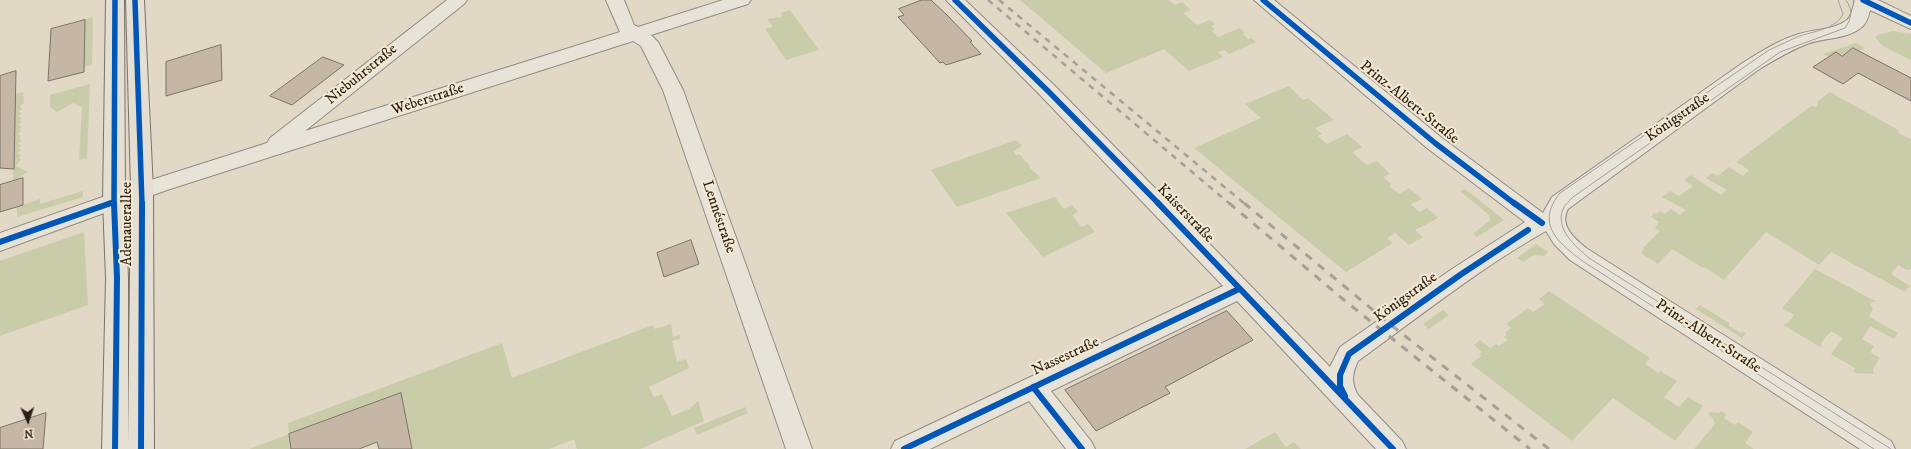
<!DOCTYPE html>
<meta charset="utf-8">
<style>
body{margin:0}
#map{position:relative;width:1911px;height:449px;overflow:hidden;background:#e1d8c5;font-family:"IM FELL DW Pica",serif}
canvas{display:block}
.north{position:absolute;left:8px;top:401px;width:40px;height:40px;-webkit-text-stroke:3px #f4e9d1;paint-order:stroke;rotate:177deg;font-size:11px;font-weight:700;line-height:16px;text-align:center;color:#2c1f15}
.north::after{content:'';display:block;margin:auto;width:14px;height:18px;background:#2c1f15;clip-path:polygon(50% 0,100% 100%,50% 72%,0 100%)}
</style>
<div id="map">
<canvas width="1911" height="449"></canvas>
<div class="north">N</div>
</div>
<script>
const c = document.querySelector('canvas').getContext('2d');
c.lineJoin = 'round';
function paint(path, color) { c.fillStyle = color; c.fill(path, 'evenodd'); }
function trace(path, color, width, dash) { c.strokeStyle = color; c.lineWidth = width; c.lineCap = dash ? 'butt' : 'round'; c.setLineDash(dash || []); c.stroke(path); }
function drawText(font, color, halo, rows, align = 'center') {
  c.font = font + ' "IM FELL DW Pica",serif'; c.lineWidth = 4; c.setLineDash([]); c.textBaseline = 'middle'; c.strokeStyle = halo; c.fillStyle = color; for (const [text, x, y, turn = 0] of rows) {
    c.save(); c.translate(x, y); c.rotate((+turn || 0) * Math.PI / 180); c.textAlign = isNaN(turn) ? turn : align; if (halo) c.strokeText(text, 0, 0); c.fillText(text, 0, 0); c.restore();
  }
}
paint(new Path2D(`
 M1020,0H1168L1175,5L1182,2L1191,10L1183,13L1197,25L1210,20L1215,24L1211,26L1215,29L1212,31L1218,37L1240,28L1245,33L1243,34L1248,39L1251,38L1256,42L1229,54L1224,50L1218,52L1223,57L1189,71L1164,49L1106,73Z
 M790,10L819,50L786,60L765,29L773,27L767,19L782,17L781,13Z
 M93,17L92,65L84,67L85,19Z
 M1893,31L1911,34V60C1902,55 1877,46 1876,37L1878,35Z
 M1856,43L1865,48L1859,51L1853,48L1842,56L1836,53L1829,57L1823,54Z
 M90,84L87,158L79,160L82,107L73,103L57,112L50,107V95Z
 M1289,86L1303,100L1308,98L1334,120L1315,128L1322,134L1318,136L1327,144L1347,134L1362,147L1352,152L1367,165L1377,161L1390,174L1383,177L1391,184L1389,186L1399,194L1409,188L1422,199L1411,204L1419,212L1427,208L1438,218L1415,230L1423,237L1409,245L1395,233L1387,238L1393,243L1346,272L1194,148L1261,118L1245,104Z
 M23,92L24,103L20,106L22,109L19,111L22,114L18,116L22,118L19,120L22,122L19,125L22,127L19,129L21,131L18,134L21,136L19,139L22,141L18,143L21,146L18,148L22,150L17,153L21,155L18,158L21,159L16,166L28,172L13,181L15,94Z
 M1830,92L1900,131L1898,133L1911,139V269L1907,270L1898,265L1891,274L1910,286L1905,292L1831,252L1819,265L1766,232L1724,280L1704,267L1703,268L1672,249L1658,264L1641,253L1644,249L1643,248L1660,231L1655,228L1659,222L1651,217L1654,213L1656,214L1660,211L1665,214L1671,209L1680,215L1686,210L1662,197L1670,191L1679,196L1693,186L1684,180L1691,175L1721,195L1727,190L1706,178L1712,173L1718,176L1729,167L1743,176L1749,170L1736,162L1811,106L1817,107L1818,101Z
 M1016,140L1022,146L1013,151L1016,155L1019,154L1030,166L1029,167L1041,178L957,207L931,170Z
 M1465,189L1504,220L1477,237L1473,234L1490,220V216L1460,191Z
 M83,191V197L17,217V207L40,199V204Z
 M1055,197L1064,209L1072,205L1078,212L1072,215L1081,227L1088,224L1095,232L1043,257L1006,213Z
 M84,232L88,305L0,336V261Z
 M1536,244L1548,252L1544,256L1534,255L1523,262L1517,258Z
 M1815,269L1877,302H1872L1870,305L1873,309L1869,317L1898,333L1894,339L1870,326L1862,339L1874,346L1870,352L1880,358L1873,369L1874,374L1856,373L1853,371L1855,368L1831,354L1843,338L1831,331L1821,343L1822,348L1783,325L1788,323L1794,315L1782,308Z
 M1549,291L1650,358L1645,364L1658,373L1660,371L1677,381L1664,397L1679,407L1688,397L1703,406L1675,441L1613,398L1572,441L1471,364L1481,356L1479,354L1482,352L1474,345L1480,340L1490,348L1496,344L1499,346L1508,340L1504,337L1507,334L1505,333L1511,328L1506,324L1528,308L1533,312L1545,304L1539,299Z
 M1700,305L1729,323V326L1741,333L1743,332L1746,333L1742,338L1696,309Z
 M1443,310L1449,315L1429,329L1423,324Z
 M671,324L673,337L680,335V339L672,341L677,362L686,359L689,368L649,387L654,397L662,394L672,416L689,409L698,401L704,421L640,449H577L574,439L549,449H412L401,393L289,434L291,449H249L289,434L288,423L502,343L512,378L653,325L655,329Z
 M745,407L748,413L697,435L694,428Z
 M1721,411L1726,414L1724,418L1735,425L1738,422L1753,432L1745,443L1754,449H1694L1715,424L1712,417L1708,415L1710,412L1719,413Z
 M1275,432L1286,447L1294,442L1301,449H1245Z`), '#c9cca9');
const building = new Path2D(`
 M922,0H931L947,15L972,41L970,42L981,54L946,65L943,62L940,63L898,17L904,15L899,9Z
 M85,20L84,72L48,81L51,29Z
 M221,45L222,80L166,96V62Z
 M1853,48L1911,78V101L1858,73L1843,84L1813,67L1836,52L1842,56Z
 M323,57L344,65L292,105L270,96Z
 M16,71L14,169L0,168V76Z
 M23,178V205L0,212V185Z
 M691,240L699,264L664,277L657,253Z
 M1227,311L1253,340L1165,387L1170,393L1096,431L1065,390Z
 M401,393L412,449H379L377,442L359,449H291L289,434Z
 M46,413L43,449H0V428Z`);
paint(building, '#c6b6a5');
trace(building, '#7a7368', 1);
const minor = new Path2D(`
 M447,0H467L464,4L305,131L620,32L606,0H624L634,25L638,27L723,0H751L748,4L651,35L658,42L683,90L812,449H786L663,90L641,46L633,41L167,190L0,251V233L151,180L267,143L270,138Z
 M946,0H965L1056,87L1330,367L1340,347L1452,269L1525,222L1427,148L1254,0H1274L1442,138L1543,213L1552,197L1744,62C1762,51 1779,40 1799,34C1815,29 1834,30 1847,20C1852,16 1853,6 1855,0H1873C1870,8 1869,20 1863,26C1848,40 1825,37 1807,44C1789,51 1774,60 1758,70L1568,209C1559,225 1574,238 1586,248L1891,441L1895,449H1860L1570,260L1554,244L1546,231C1480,268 1419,317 1358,361C1352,374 1351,383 1358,395L1402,441L1406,449H1376L1237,301L1051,391L1091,441L1095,449H1066L1029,401L930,449H891L895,441L1223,286L1042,97Z`);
const tertiary = new Path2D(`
 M1854,0H1878L1911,16V29L1857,4Z`);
const primary = new Path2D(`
 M106,0H124L125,202L128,278V443L131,190L126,0H144L153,190L154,449H102L106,278L103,202Z`);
trace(minor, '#928c80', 2);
trace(tertiary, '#928c80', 2);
trace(primary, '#7a7368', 2);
paint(minor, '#e8e3d9');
paint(tertiary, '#e8e3d9');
paint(primary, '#e4ded3');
trace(new Path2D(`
 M1838,0L1843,14C1835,30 1813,31 1797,37C1788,41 1778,46 1769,50L1560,193C1535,224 1558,243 1584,262L1874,449
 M1846,0C1853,10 1852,18 1845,28L1780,52L1573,197C1570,201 1565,204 1563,209C1555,229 1575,246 1589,258L1891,449`), '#a5a098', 1);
trace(new Path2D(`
 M988,0L1230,204
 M999,0L1245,204`), '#a5a098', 2.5, [6, 6]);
trace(new Path2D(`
 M1229,203L1344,300L1530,449
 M1244,203L1391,325L1549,449`), '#a5a098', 3, [8, 8]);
trace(new Path2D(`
 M135,0L142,204
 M955,0L1049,92L1159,204
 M1263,0L1435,143L1515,204
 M1863,0L1911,23
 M108,204L114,202
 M114,204L115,0`), '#0057b8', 5.5);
trace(new Path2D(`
 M114,203L117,278L115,449
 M1158,203L1393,449
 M1514,203L1542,223
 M0,242L111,203
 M1033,387L1082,449
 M1345,396L1340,386V375L1349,354L1460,275L1528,230
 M141,449L142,203
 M904,449L1239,289`), '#0057b8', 6);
drawText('15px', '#2c1f15', '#f4e9d1', [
 ["Niebuhrstraße",362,75,-39],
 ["Weberstraße",428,100,-18],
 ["Prinz-Albert-Straße",1409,103,39],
 ["Königstraße",1678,118,-35],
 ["Kaiserstraße",1185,214,46],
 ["Lennéstraße",718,217,71],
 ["Adenauerallee",128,224,-90],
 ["Königstraße",1406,298,-36],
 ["Prinz-Albert-Straße",1708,337,33],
 ["Nassestraße",1066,357,-25]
]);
</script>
